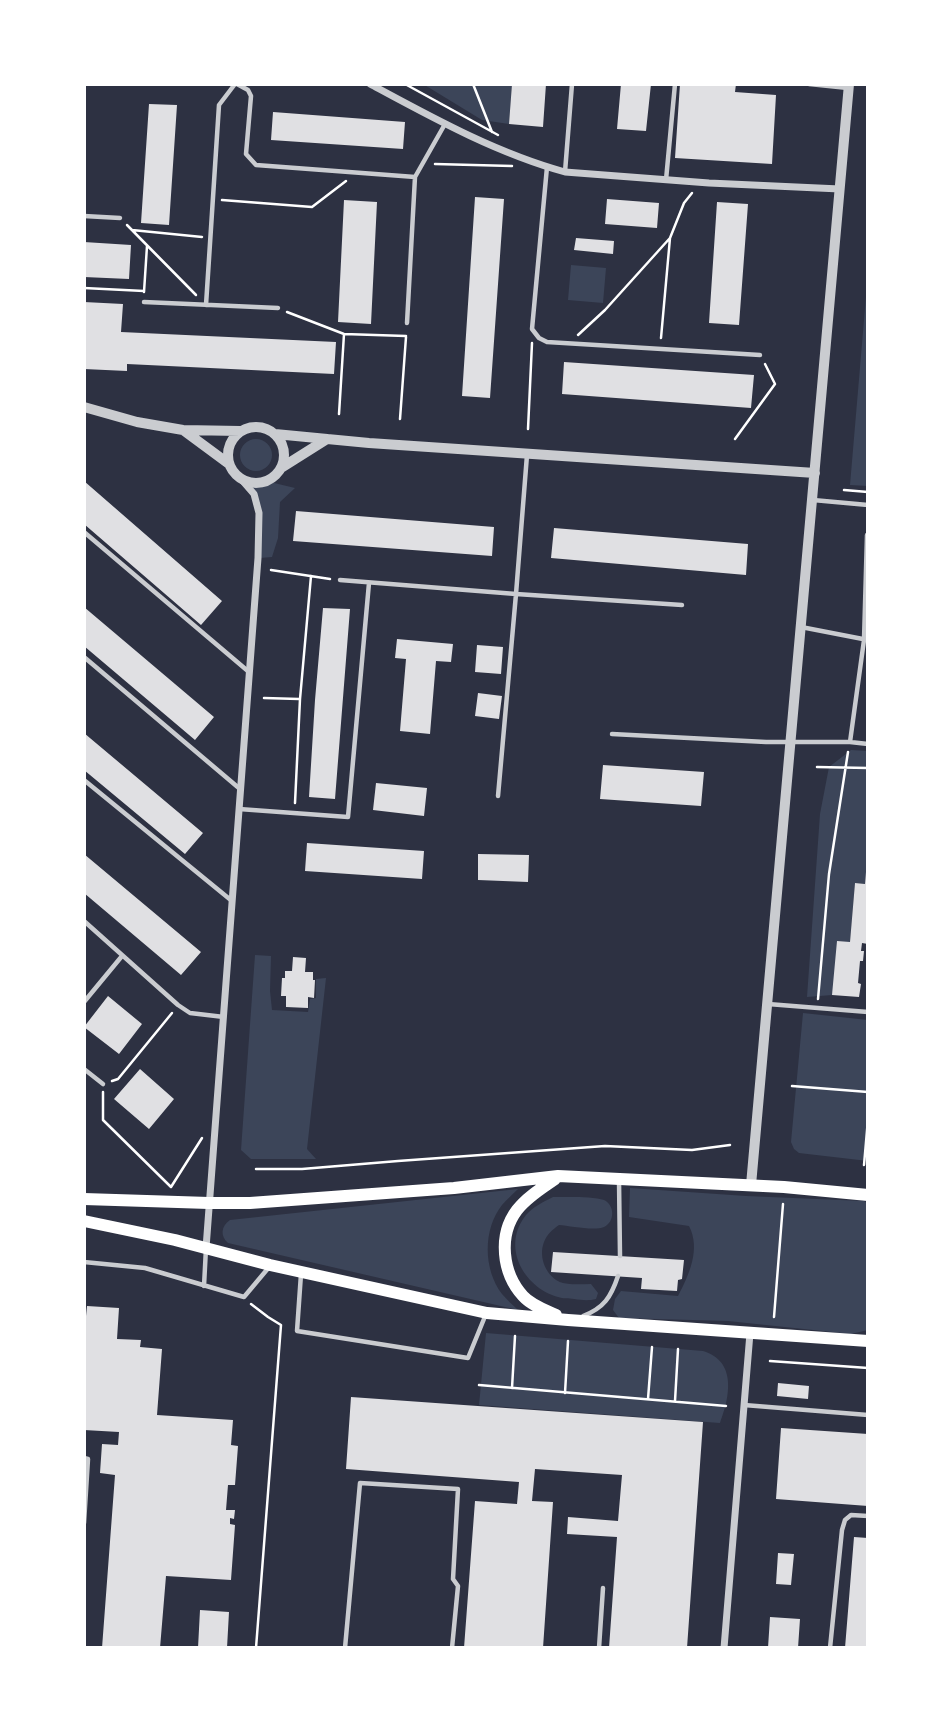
<!DOCTYPE html>
<style>
body{margin:0}
#map{position:relative;width:952px;height:1732px;overflow:hidden;background:#2d3142;font-family:Montserrat,sans-serif}
canvas{display:block}
.frame{position:absolute;inset:0;border:86px solid #fff;pointer-events:none}
</style>
<div id="map">
<canvas width="952" height="1732"></canvas>
<div class="frame"></div>
</div>
<script>
const c = document.querySelector('canvas').getContext('2d');
c.lineJoin = 'round';
function paint(path, color) { c.fillStyle = color; c.fill(path, 'evenodd'); }
function trace(path, color, width, dash) { c.strokeStyle = color; c.lineWidth = width; c.lineCap = dash ? 'butt' : 'round'; c.setLineDash(dash || []); c.stroke(path); }
paint(new Path2D(`
 M423,84H512L509,124L482,120Z
 M571,265L606,268L603,303L568,300Z
 M868,273V486L850,485Z
 M240 455a16 16 0 1 1 32 0a16 16 0 1 1-32 0Z
 M270,482L295,488L280,502L278,538L272,557L260,558L262,513L250,485Z
 M851,750L868,751V851L865,884L855,883L850,942L832,995L807,997L820,814L829,767Z
 M255,955L271,956L270,991L272,1010L308,1012L310,999L316,998V979L326,978L307,1149L316,1159H251L241,1150Z
 M803,1013L868,1020V1161L799,1153L794,1149L791,1142Z
 M630,1188L746,1196L864,1201L868,1204V1330L851,1334L728,1321L619,1318L613,1310L615,1299L621,1291L678,1296C689,1275 701,1249 689,1226L629,1217Z
 M518,1189C513,1194 507,1199 502,1205C483,1229 483,1269 502,1294C507,1300 513,1305 518,1310L228,1243C220,1236 221,1226 230,1220Z
 M553,1197C565,1197 593,1196 604,1200C615,1205 615,1222 604,1227C594,1231 570,1226 559,1225C552,1230 547,1234 544,1242C538,1257 546,1278 563,1283C571,1285 582,1284 591,1284L598,1293L596,1299C588,1301 582,1300 574,1299C569,1298 563,1299 558,1297C523,1287 501,1246 526,1215C533,1207 543,1202 553,1197Z
 M486,1333L703,1351C737,1361 730,1397 720,1423L479,1405Z`), '#3c4559');
paint(new Path2D(`
 M512,84H546L543,127L509,124Z
 M621,84H651L646,131L617,129Z
 M680,84H736L735,92L776,95L772,164L675,158Z
 M149,104L177,105L169,225L141,223Z
 M273,112L405,122L403,149L271,140Z
 M475,197L504,199L490,398L462,396Z
 M607,199L659,203L657,228L605,224Z
 M344,200L377,202L371,324L338,322Z
 M717,202L748,204L739,325L709,323Z
 M576,238L614,241L613,254L574,250Z
 M84,242L131,245L129,279L84,277Z
 M84,302L123,304L121,332L336,342L334,374L127,364V371L84,369Z
 M564,362L754,375L751,408L562,394Z
 M84,481L222,601L201,625L84,524Z
 M296,511L494,527L492,556L293,541Z
 M554,528L748,544L746,575L551,558Z
 M84,607L214,717L195,740L84,646Z
 M323,608L350,609L335,799L309,797L315,700Z
 M397,639L453,644L451,662L436,661L430,734L400,731L406,659L395,658Z
 M477,645L503,647L501,674L475,672Z
 M478,693L502,696L499,719L475,716Z
 M84,733L203,833L185,854L84,770Z
 M603,765L704,772L701,806L600,799Z
 M376,783L427,788L424,816L373,810Z
 M307,843L424,851L422,879L305,871Z
 M84,854L201,952L181,975L84,893Z
 M478,854L529,855L528,882L478,880Z
 M866,872H868V944L862,943L861,951H864L863,961H860L858,983L861,984L859,997L832,995L837,941L850,942L855,883L865,884Z
 M293,957L306,958L305,972H313V980H315L314,998L308,997V1008L286,1007V996H281L282,978H285V971H292Z
 M108,996L142,1024L119,1054L84,1027Z
 M140,1069L174,1099L149,1129L114,1099Z
 M553,1252L684,1260L682,1279L678,1280L677,1291L641,1289L642,1278L551,1272Z
 M87,1306L119,1308L117,1339L141,1340L140,1347L162,1349L157,1415L233,1420L231,1445L238,1446L235,1485H228L226,1510H235L234,1519L230,1518V1524L235,1525L231,1580L166,1576L160,1648H102L115,1475L100,1473L102,1444L118,1445L119,1432L84,1430V1336Z
 M778,1383L809,1386L808,1399L777,1396Z
 M351,1397L703,1422L687,1648H609L617,1537L567,1534L568,1517L618,1521L622,1475L535,1469L532,1501L553,1502L543,1648H464L475,1501L517,1504L519,1482L346,1469Z
 M781,1428L868,1434V1506L776,1499Z
 M854,1537L868,1538V1648H845Z
 M778,1553L794,1554L791,1585L776,1584Z
 M200,1610L229,1612L227,1648H198Z
 M770,1617L800,1619L798,1648H768Z`), '#e0e0e3');
trace(new Path2D(`
 M405,84L498,135
 M473,84L492,132
 M435,164L512,166
 M222,200L312,207L346,181
 M127,225L196,295
 M132,230L202,237
 M84,288L144,291
 M144,292L147,246
 M287,312L344,334L406,336
 M578,335L605,310L670,238
 M661,338L670,238L684,203L692,193
 M339,414L344,334
 M400,419L406,337
 M528,429L532,343
 M735,439L775,384L765,364
 M844,490L868,492
 M271,570L330,579
 M264,698L299,699
 M817,767L868,768
 M295,803L300,699L311,576
 M818,999L829,874L848,752
 M112,1081L118,1079L172,1013
 M792,1086L868,1092
 M103,1092V1120L171,1187L202,1138
 M864,1165L868,1119
 M256,1169H302L398,1161L605,1146L692,1150L730,1145
 M251,1304L268,1317L281,1325L256,1648
 M774,1317L783,1204
 M770,1361L868,1368
 M479,1385L726,1406
 M512,1388L515,1336
 M565,1393L568,1341
 M648,1399L652,1347
 M675,1401L678,1349`), '#fff', 2.5);
trace(new Path2D(`
 M237,84L248,90L251,96L246,154L256,165L415,177
 M809,84L848,88
 M547,167L532,329L539,338L547,342L760,355
 M565,172L572,84
 M666,180L675,84
 M84,216L120,218
 M144,302L278,308
 M206,305L219,105L235,84
 M407,323L415,177L445,124
 M527,455L516,594L682,605
 M813,500L868,505
 M84,532L249,672
 M340,580L516,594L498,796
 M801,627L868,640
 M84,657L240,789
 M612,734L766,742H850L868,744
 M850,742L864,640L867,535
 M84,780L232,901
 M239,809L348,817L369,583
 M84,921L178,1005L190,1013L224,1017
 M84,1002L122,956
 M768,1004L868,1012
 M84,1069L103,1084
 M619,1180L620,1256
 M84,1262L145,1268L244,1297L270,1266
 M301,1274L297,1331L468,1358L486,1314
 M204,1286L206,1248
 M583,1316C604,1308 611,1297 618,1276
 M744,1405L868,1415
 M84,1458L88,1459L84,1523
 M345,1648L360,1483L458,1489L453,1579L458,1586L452,1648
 M599,1648L603,1588
 M830,1648L842,1530L845,1520L851,1515L868,1516`), '#caccd0', 4.5);
trace(new Path2D(`
 M370,84C433,118 496,153 565,172L709,183L840,189
 M206,1248L258,558L259,513L254,494L241,479
 M724,1648L750,1333`), '#caccd0', 7);
trace(new Path2D(`
 M84,407L137,422L183,430L240,431
 M228 455a28 28 0 1 1 56 0a28 28 0 1 1-56 0Z
 M183,430L229,464
 M275,434L369,443L815,473
 M281,468L327,439
 M751,1185L849,84`), '#caccd0', 10);
trace(new Path2D(`
 M555,1179C542,1188 527,1197 517,1210C498,1235 502,1273 523,1296C531,1305 545,1310 556,1315
 M84,1199L209,1203H250L454,1188L558,1176L784,1187L868,1195
 M84,1221L175,1240L270,1265L487,1313L568,1320L868,1341`), '#fff', 12);
</script>
